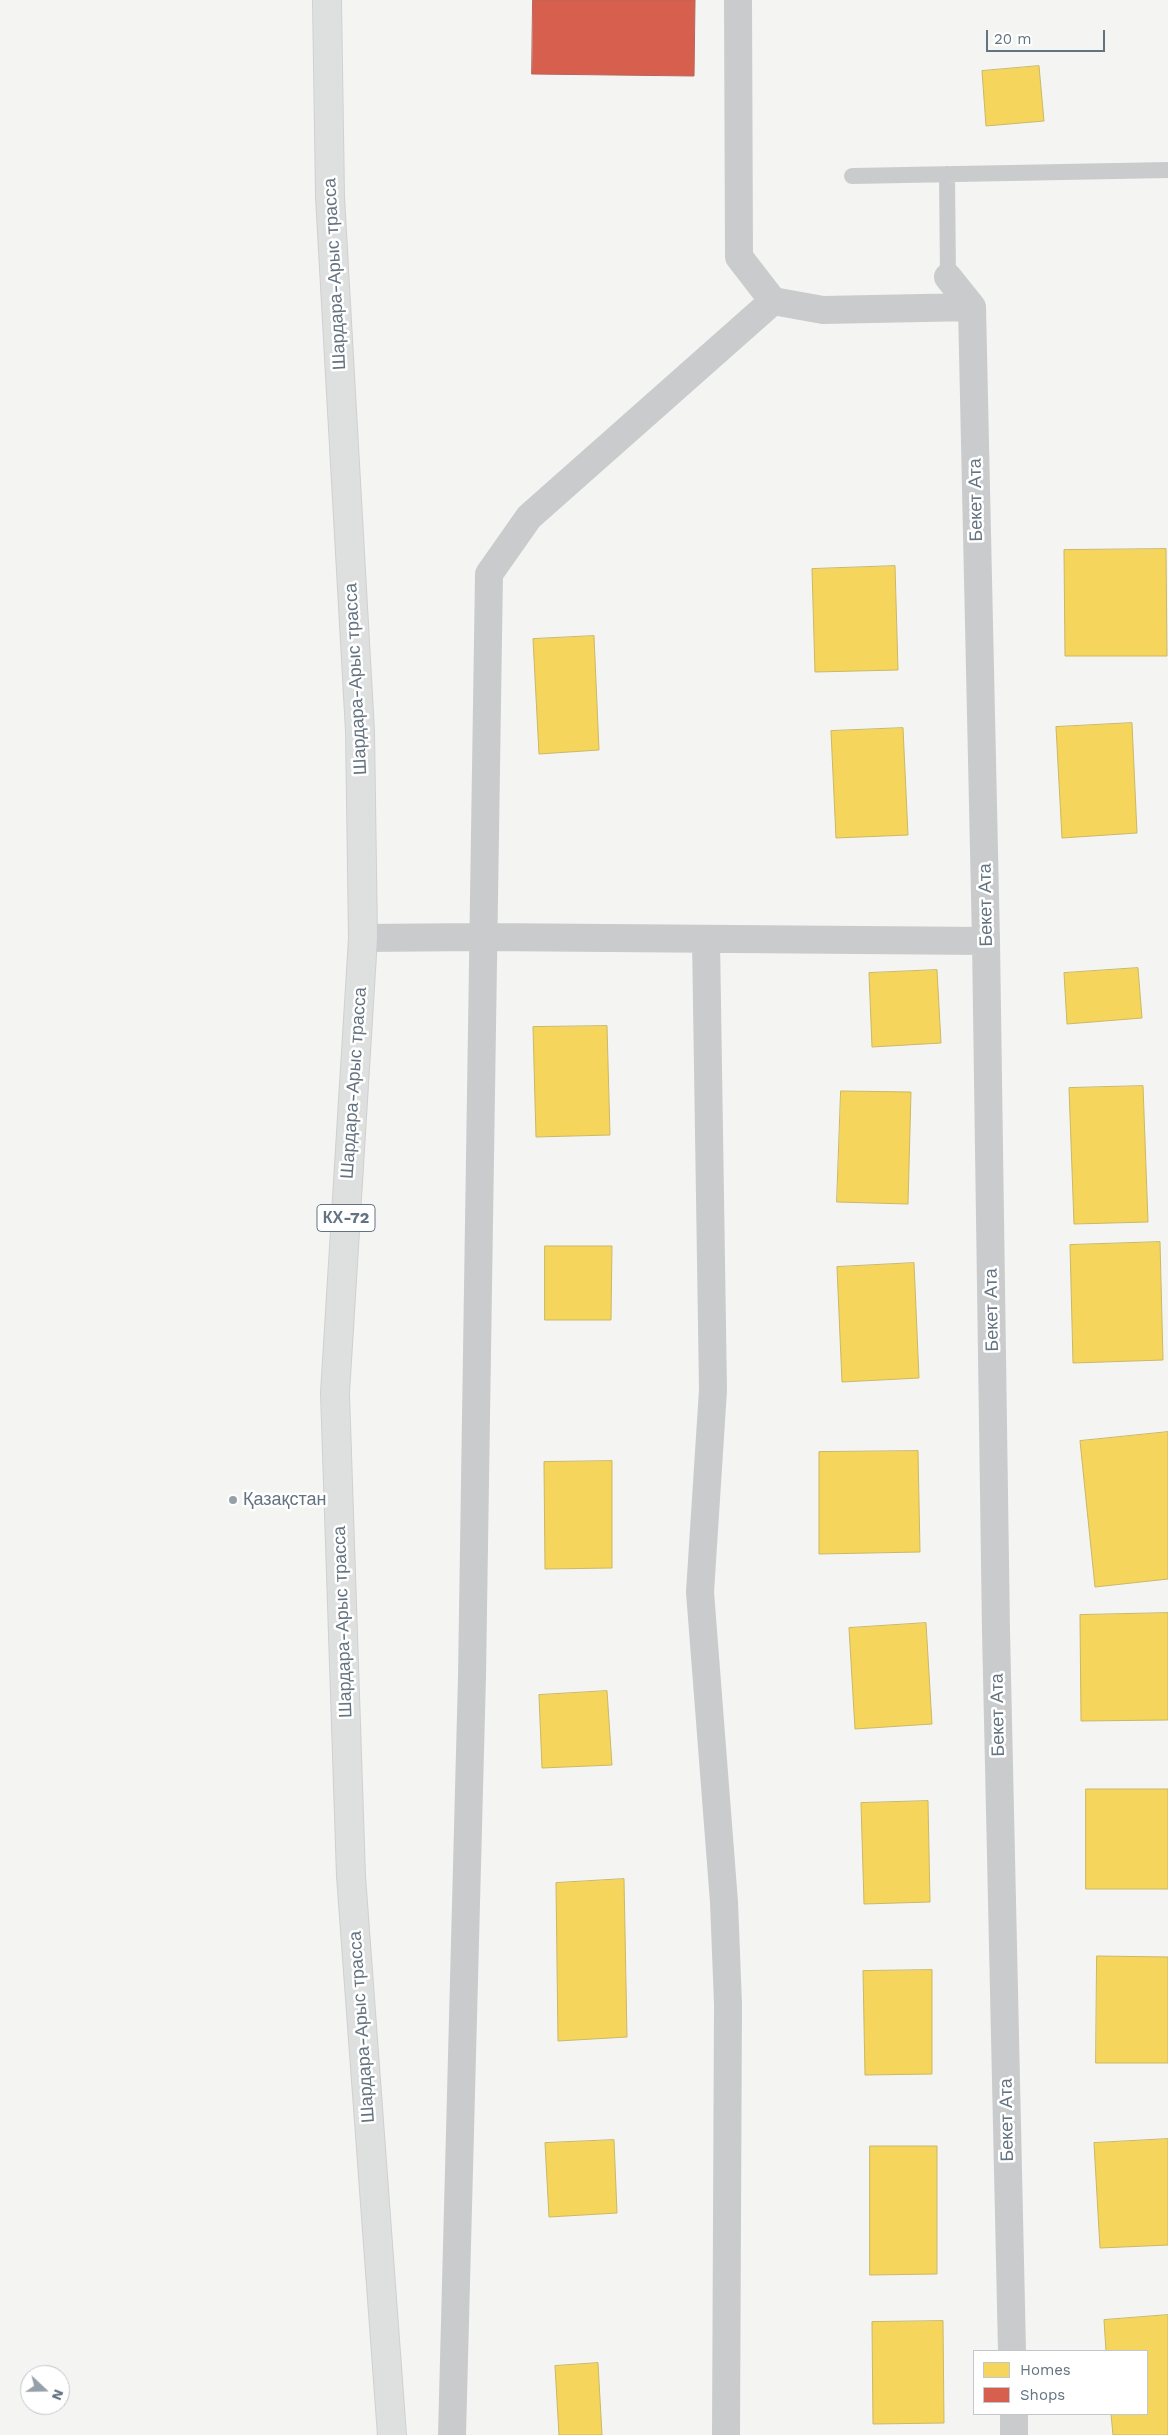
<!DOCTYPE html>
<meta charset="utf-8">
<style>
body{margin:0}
#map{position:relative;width:1168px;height:2435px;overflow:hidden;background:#f4f4f2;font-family:"Work Sans",sans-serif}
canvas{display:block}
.legend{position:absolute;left:973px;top:2350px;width:175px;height:65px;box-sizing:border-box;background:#fff;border:1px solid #c1c7cd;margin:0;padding:6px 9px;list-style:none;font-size:15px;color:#647381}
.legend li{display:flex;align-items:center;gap:10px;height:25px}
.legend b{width:25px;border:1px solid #c1c7cd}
.north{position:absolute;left:20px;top:2365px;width:50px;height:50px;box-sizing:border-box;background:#fff;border:1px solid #c1c7cd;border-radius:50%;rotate:111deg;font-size:14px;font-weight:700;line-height:20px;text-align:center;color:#647381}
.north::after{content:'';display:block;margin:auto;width:18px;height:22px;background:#96a0a9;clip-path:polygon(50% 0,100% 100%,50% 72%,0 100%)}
.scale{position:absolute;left:986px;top:30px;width:119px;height:22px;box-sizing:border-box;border:2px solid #647381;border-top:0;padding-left:6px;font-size:15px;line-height:18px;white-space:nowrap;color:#647381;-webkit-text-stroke:4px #fff;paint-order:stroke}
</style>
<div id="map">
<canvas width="1168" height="2435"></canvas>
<ul class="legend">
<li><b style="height:14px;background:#f6d55c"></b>Homes</li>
<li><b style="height:14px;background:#d6604d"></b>Shops</li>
</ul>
<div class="north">N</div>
<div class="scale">20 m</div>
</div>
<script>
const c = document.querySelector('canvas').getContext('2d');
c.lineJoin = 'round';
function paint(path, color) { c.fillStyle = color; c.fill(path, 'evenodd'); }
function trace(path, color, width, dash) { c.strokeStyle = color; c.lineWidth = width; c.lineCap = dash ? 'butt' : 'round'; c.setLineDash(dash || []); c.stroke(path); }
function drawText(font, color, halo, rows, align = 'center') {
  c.font = font + ' "Work Sans",sans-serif'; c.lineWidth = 5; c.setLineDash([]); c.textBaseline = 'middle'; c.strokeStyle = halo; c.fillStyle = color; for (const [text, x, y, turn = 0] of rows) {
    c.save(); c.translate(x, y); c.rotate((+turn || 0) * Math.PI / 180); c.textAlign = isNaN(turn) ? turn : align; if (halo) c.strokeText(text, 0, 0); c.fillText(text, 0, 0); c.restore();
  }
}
const homes = new Path2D(`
 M1039,66L1044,121L986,126L982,71Z
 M1166,549L1167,656H1065L1064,550Z
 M895,566L898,670L815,672L812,569Z
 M594,636L599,750L539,754L533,639Z
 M1132,723L1137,833L1062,838L1056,727Z
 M903,728L908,835L836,838L831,731Z
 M1138,968L1142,1018L1067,1024L1064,973Z
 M937,970L941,1043L872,1047L869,973Z
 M607,1026L610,1135L536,1137L533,1027Z
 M1143,1086L1148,1222L1074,1224L1069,1088Z
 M841,1091L911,1092L908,1204L837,1202Z
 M1160,1242L1163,1360L1073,1363L1070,1245Z
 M545,1246H612L611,1320H545Z
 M914,1263L919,1378L842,1382L837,1267Z
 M1168,1432V1579L1095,1587L1080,1441Z
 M918,1451L920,1552L819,1554V1452Z
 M612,1461V1568L545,1569L544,1462Z
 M1168,1613V1720L1081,1721L1080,1615Z
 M926,1623L932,1724L855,1729L849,1628Z
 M607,1691L612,1765L542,1768L539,1695Z
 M1086,1789H1168V1889H1086Z
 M928,1801L930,1902L864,1904L861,1803Z
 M624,1879L627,2037L558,2041L556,1883Z
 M1097,1956L1168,1957V2063H1096Z
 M932,1970V2074L865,2075L863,1971Z
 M1168,2139V2245L1100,2248L1094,2143Z
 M614,2140L617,2213L549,2217L545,2143Z
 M870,2146H937V2274L870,2275Z
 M1168,2315V2435H1113L1111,2414H1147V2351H1106L1104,2320Z
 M943,2321L944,2423L873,2424L872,2322Z
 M598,2363L602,2435H559L555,2366Z`);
paint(homes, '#f6d55c');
trace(homes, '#cab867', 1);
const shops = new Path2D(`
 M533,0H695L694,76L532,74Z`);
paint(shops, '#d6604d');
trace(shops, '#b4665d', 1);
const primary = new Path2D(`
 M327,0L330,197L360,731L363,938L335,1393L351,1876L392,2435`);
trace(primary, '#d0d0d0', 30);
trace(new Path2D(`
 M947,174L948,277
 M852,176L1168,170`), '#cacbcc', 16);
trace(new Path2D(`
 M948,277L972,307L986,941L996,1631L1012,2351
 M773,301L823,310L972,307
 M363,938L482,937L986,941
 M706,939L713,1390L700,1592L724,1902L728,2004L726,2435
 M1014,2414V2435
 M452,2435L472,1676L489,574L529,517L773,301L739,257L738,0`), '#cacbcc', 28);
trace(primary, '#dedfdf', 28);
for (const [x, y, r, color] of [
 [233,1500,5,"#96a0a9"]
]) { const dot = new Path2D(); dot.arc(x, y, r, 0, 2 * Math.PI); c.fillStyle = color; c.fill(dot); trace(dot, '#fff', 2); }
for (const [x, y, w] of [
 [346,1218,58]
]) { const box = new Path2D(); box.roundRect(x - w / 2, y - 13.5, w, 27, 4); c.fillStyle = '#fff'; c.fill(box); trace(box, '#647381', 1); }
drawText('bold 16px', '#647381', null, [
 ["КХ-72",346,1218]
]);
drawText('18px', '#647381', '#fff', [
 ["Шардара-Арыс трасса",335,274,-93],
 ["Бекет Ата",976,500,-91],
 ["Шардара-Арыс трасса",356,679,-93],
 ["Бекет Ата",986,905,-91],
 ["Шардара-Арыс трасса",354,1083,-86],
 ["Бекет Ата",992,1310,-91],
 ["Шардара-Арыс трасса",343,1622,-92],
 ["Бекет Ата",998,1715,-91],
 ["Шардара-Арыс трасса",362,2027,-94],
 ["Бекет Ата",1007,2120,-91]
]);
drawText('18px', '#647381', '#fff', [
 ["Қазақстан",243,1500]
], 'left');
</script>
